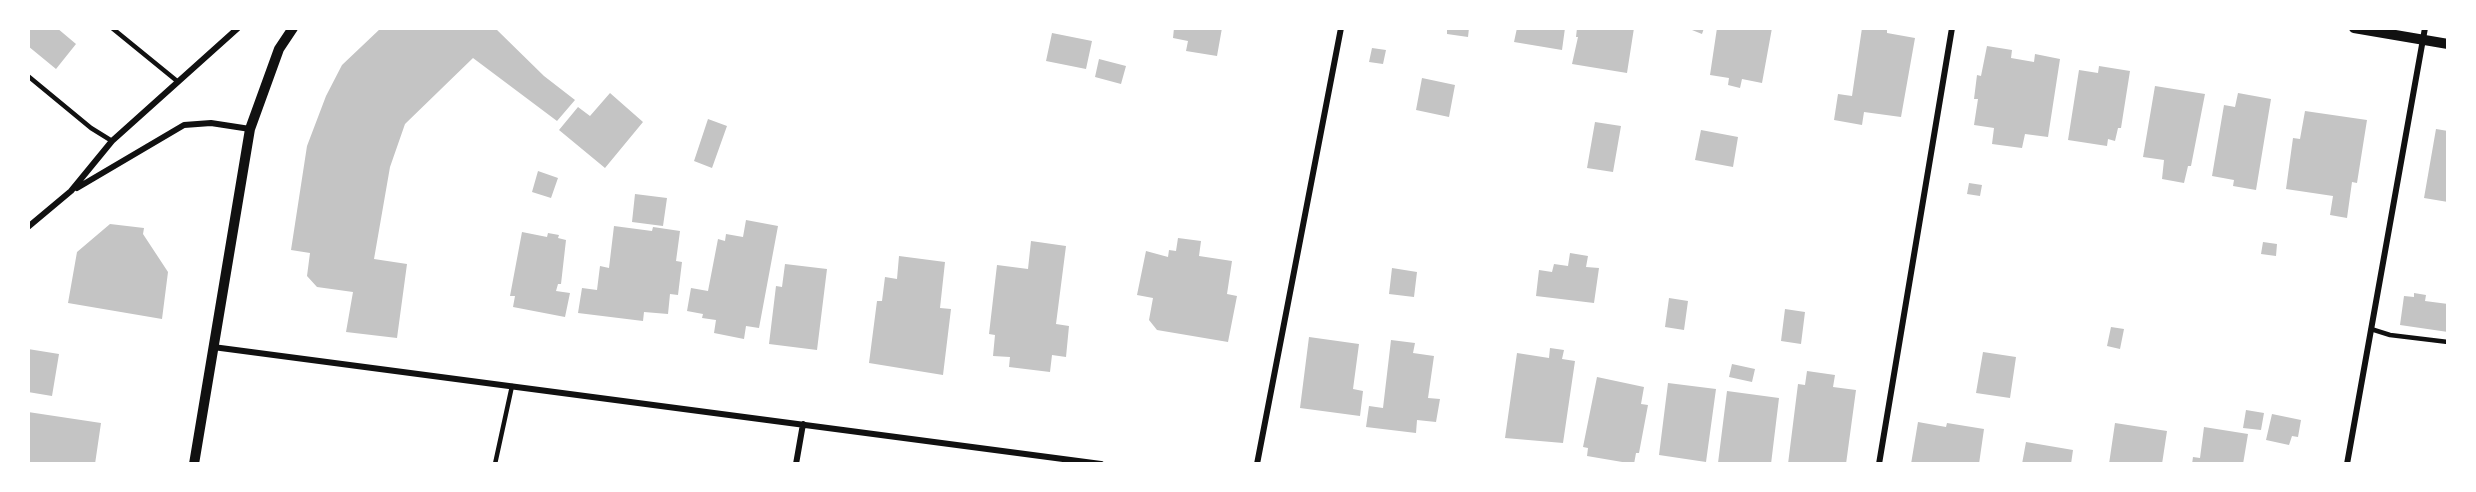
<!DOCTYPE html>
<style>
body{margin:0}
#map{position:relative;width:2476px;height:492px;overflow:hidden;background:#fff;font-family:"Noto Sans",sans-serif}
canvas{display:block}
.frame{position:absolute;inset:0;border:30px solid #fff;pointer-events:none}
</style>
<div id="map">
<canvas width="2476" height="492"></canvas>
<div class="frame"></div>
</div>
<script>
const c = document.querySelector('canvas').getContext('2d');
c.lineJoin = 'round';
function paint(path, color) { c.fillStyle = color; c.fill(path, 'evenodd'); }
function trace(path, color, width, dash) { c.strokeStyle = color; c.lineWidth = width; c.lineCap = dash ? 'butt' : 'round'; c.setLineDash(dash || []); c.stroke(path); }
paint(new Path2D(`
 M28,28H57L76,44L56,69L28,46Z
 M381,28H495L544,76L575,100L557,121L473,58L405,124L390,167L374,259L407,264L397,338L346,332L353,292L317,287L307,276L310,253L291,250L307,146L326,96L342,65Z
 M1174,28H1222L1217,56L1186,51L1188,41L1173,38Z
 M1447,28H1469L1468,37L1447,34Z
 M1517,28H1565L1562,50L1514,42Z
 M1577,28H1634L1627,73L1572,64L1578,37H1576Z
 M1687,28H1704L1702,34Z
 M1717,28H1772L1762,83L1742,79L1740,88L1728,85L1729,78L1710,75Z
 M1862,28L1887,30V33L1915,38L1901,117L1864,112L1862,125L1834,120L1838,94L1852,96Z
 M1052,33L1092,41L1086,69L1046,61Z
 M1987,46L2012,50L2011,58L2034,62L2035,54L2060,59L2048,137L2025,134L2022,148L1992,144L1994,128L1974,125L1978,99H1974L1977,75L1981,76Z
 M1372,48L1386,50L1383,64L1369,62Z
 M1099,59L1126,66L1121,84L1095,77Z
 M2099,66L2130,71L2121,128H2118L2115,141L2108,139L2107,146L2068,140L2079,70L2098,73Z
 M1422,78L1455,85L1449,117L1416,110Z
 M2155,86L2205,94L2191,166H2188L2184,183L2162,179L2164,160L2143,157Z
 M610,93L643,122L605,168L559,130L578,107L590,116Z
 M2238,93L2271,99L2256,190L2233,186L2234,180L2212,176L2224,105L2235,107Z
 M2305,111L2367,120L2357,183L2352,182L2347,218L2330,215L2333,196L2286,189L2293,138L2300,139Z
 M708,119L727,126L712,168L694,161Z
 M1595,122L1621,126L1613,172L1587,168Z
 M2436,129L2448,131V202L2424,198Z
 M1701,130L1738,137L1733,167L1695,160Z
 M538,171L558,178L551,198L532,192Z
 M1969,183L1982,185L1980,196L1967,194Z
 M635,194L667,198L663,226L632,222Z
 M746,220L778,226L759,328L746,326L744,339L714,333L716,320L702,318L703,314L687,311L691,288L708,291L718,239L725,241L726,234L743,237Z
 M110,224L144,228L143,234L168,272L162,319L68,303L77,252Z
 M614,226L652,231L653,227L680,231L676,261L682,262L678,295L670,294L668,314L644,312L643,321L578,313L582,288L597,290L600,266L609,268Z
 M522,232L547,237L548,233L559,235L558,238L566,240L561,284H558L556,291L570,293L565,317L513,307L515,296H510Z
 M1178,238L1201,241L1199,256L1232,261L1227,294L1237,296L1228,342L1157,330L1149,320L1153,298L1137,295L1146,251L1168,257L1169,250L1176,251Z
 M1031,241L1066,246L1056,324L1069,326L1066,357L1052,355L1050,372L1009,367L1010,357L993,356L995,335L989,334L997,265L1028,269Z
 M2263,242L2277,244L2276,256L2261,254Z
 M1570,253L1588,256L1586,267L1599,268L1594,303L1536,296L1539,270L1552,272L1554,264L1568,266Z
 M899,256L945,262L940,308L951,309L943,375L869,363L877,301H882L885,277L897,279Z
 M785,264L827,269L817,350L769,344L776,286L782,287Z
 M1392,268L1417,272L1414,297L1389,294Z
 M2414,293L2426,295L2425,301L2448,304V332L2400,325L2404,296L2414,297Z
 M1669,298L1688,301L1684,330L1665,327Z
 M1785,309L1805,312L1801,344L1781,341Z
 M2111,327L2124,329L2120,349L2107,346Z
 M1309,337L1359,344L1353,389L1363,391L1360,416L1300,408Z
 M1391,340L1415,343L1413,353L1434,356L1428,398L1440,399L1436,422L1417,420L1416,433L1366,427L1369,406L1383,408Z
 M1550,348L1564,350L1562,359L1575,361L1563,443L1505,438L1517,353L1549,358Z
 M28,349L59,354L52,396L28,392Z
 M1983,352L2016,357L2010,398L1976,393Z
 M1732,364L1755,369L1752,382L1729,377Z
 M1807,371L1835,375L1833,387L1856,390L1846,464H1788L1798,384L1805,385Z
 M1597,377L1644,387L1641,404L1648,405L1639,453H1636L1634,464L1587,456L1588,448L1583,447Z
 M1668,383L1716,389L1706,462L1659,455Z
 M1727,391L1779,398L1771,464L1718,463Z
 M2246,410L2264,413L2261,430L2243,428Z
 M28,412L101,423L95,464H28Z
 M2272,414L2301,420L2298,437L2292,436L2289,445L2266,440Z
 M1918,422L1946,427L1947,423L1984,429L1979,464H1911Z
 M2115,423L2167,431L2162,464H2109Z
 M2204,427L2248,434L2243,464H2192L2193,457L2200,458Z
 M2026,442L2073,450L2071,464H2022Z`), '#c4c4c4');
trace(new Path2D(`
 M112,28L177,81
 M28,76L91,128L112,141
 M2371,329L2390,335L2448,342
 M495,464L512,386`), '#111', 4.5);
trace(new Path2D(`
 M77,188L184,125L211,123L250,129
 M28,227L71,191L112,141L238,28
 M213,347L1101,464
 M796,464L803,424
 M1257,464L1341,28
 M1879,464L1952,28
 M2347,464L2425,28`), '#111', 6);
trace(new Path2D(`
 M2354,28L2448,44
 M194,464L250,129L279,49L293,28`), '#111', 10);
</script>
